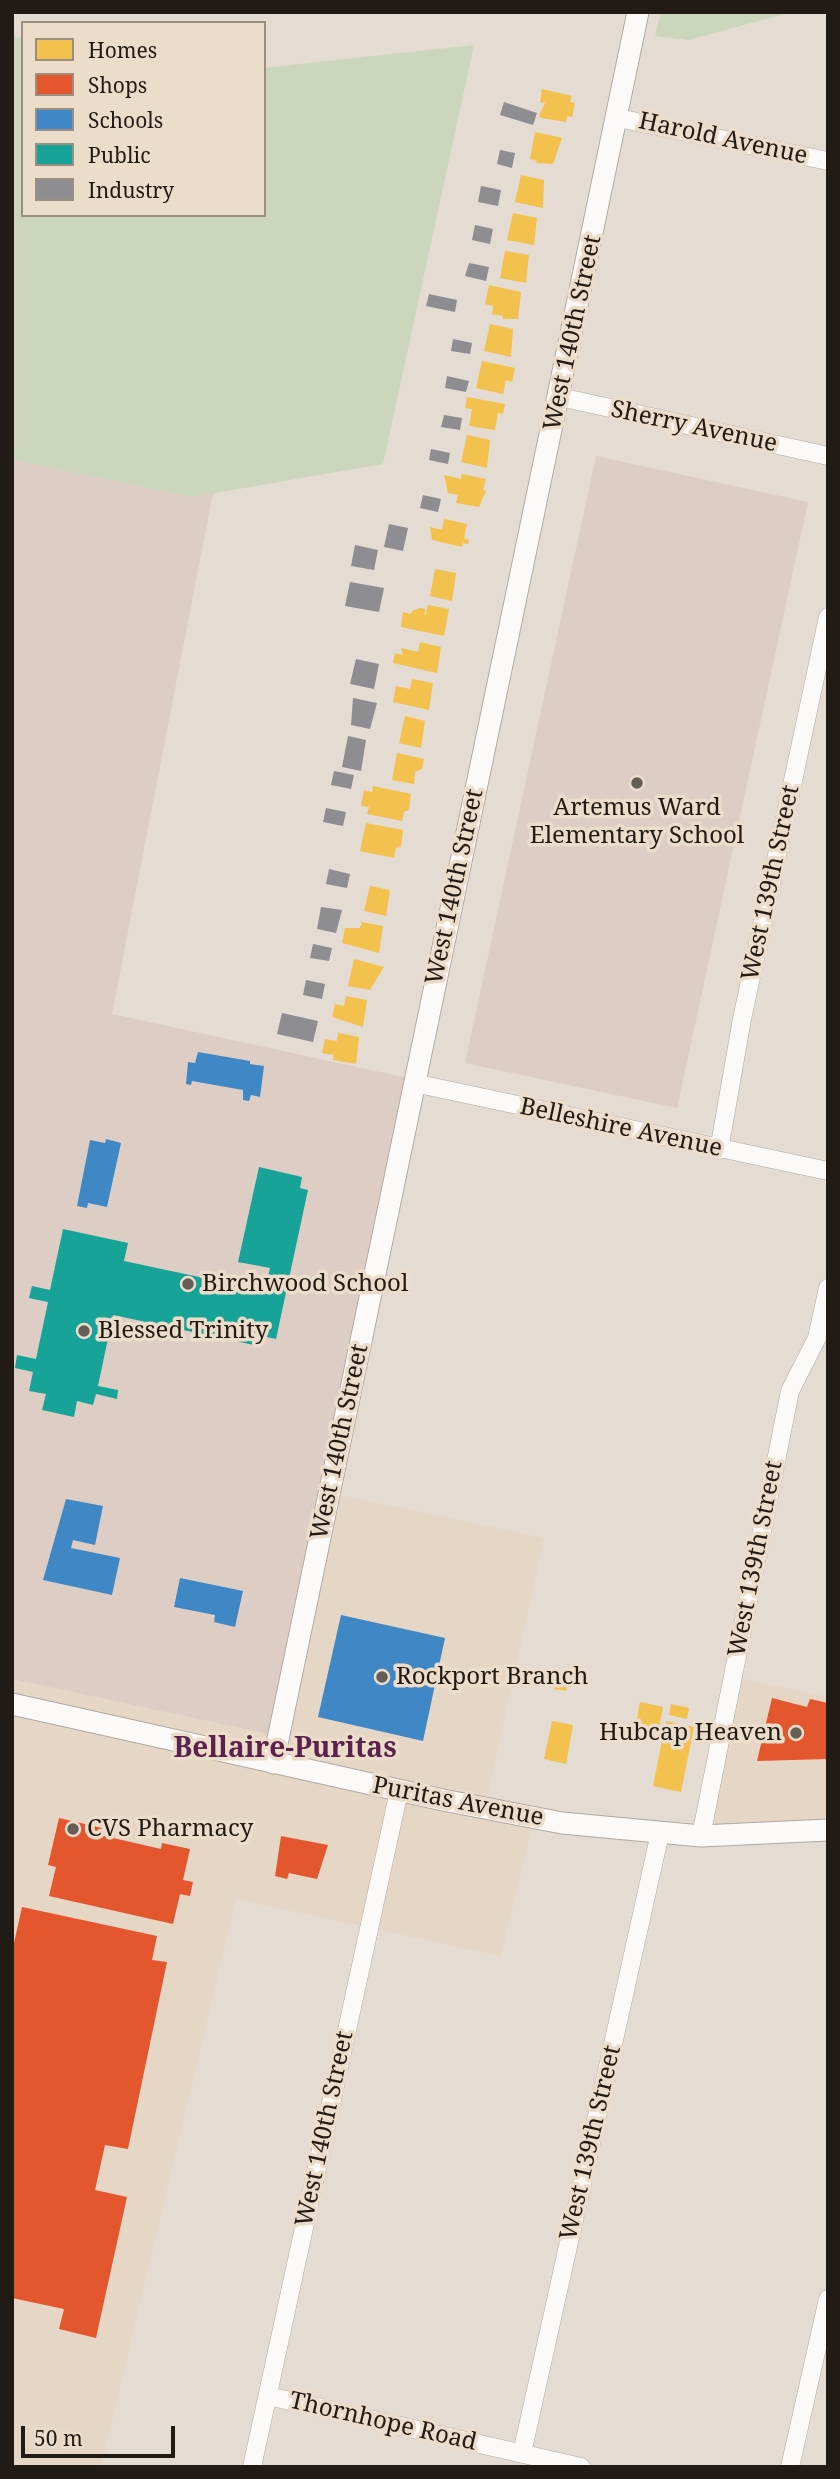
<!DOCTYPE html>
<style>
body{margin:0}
#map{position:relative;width:840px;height:2479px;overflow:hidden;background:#e4dbd2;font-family:"Noto Serif",serif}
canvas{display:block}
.frame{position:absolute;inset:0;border:14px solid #201b14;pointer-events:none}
.legend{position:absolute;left:21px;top:21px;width:245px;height:196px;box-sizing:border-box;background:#ecdcca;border:2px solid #9a8f81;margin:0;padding:9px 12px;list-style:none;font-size:21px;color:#201b14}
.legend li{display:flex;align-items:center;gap:14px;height:35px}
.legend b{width:35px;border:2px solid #9a8f81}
.scale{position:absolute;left:21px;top:2426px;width:154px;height:32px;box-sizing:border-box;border:4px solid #201b14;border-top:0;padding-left:9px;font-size:21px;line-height:24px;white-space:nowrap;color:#201b14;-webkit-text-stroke:5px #ecdcca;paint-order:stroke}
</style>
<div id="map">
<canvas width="840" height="2479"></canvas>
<div class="frame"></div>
<ul class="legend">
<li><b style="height:19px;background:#f2c14e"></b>Homes</li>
<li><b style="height:19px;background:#e4572e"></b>Shops</li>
<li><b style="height:19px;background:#3f88c5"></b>Schools</li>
<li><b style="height:19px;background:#17a398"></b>Public</li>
<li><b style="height:19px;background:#8d8d92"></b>Industry</li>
</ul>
<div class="scale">50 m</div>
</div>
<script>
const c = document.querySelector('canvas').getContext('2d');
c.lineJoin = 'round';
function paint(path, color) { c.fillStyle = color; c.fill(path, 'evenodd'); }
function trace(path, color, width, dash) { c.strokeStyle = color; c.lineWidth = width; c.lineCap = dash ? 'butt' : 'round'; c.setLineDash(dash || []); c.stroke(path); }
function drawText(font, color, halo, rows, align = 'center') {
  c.font = font + ' "Noto Serif",serif'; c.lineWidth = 7; c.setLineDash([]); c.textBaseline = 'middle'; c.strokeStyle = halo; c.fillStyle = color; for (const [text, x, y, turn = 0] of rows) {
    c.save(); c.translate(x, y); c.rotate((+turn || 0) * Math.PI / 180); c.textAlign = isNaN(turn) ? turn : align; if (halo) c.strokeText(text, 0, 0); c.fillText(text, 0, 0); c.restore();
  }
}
paint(new Path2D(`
 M320,1491L544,1538L487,1798L536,1808L501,1956L236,1899L101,2467H12V1679L267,1734Z
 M739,1678L828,1697V1821L707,1831Z`), '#e6d6c5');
paint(new Path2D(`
 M596,456L808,502L677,1108L465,1063Z
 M12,460L192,497L213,493L112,1014L408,1078L268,1734L12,1679Z`), '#decdc5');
paint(new Path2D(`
 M661,12H792L688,40L655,36Z
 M12,36L23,38V215H264V68L474,45L383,464L192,497L12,460Z`), '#ccd6bd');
paint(new Path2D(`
 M542,89L572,96L570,102L575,103L572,117L567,116L566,122L541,118L539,116L545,103L540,102Z
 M535,132L562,138L553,164L536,163L537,161L530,159Z
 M521,175L544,180L543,208L515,202Z
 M513,213L537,218L534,245L507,240Z
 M505,251L529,255L526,283L500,278Z
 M489,285L521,292L518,319H503V316L492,314L493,306L485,304Z
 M490,324L513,329L511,357L484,351Z
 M482,361L515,368L512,382L506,380L503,394L476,388Z
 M467,397L505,404L503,414L498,413L495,430L469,426L472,409L465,408Z
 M467,435L490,440L487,468L461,462Z
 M462,474L486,479L483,490L486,491L479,507L456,503L458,495L448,493L444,475L461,479Z
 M444,519L467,524L464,538L469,540L468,544L463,543L462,547L432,540L430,527L442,530Z
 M435,569L456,573L452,601L430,596Z
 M428,605L449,609L444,636L401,627L403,612L411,614L412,611L420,608L425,609V617Z
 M420,642L441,647L437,673L393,663L395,653L403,655L401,648L418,652Z
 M412,679L433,683L429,710L393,702L396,686L410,689Z
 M405,716L425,721L421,748L399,743Z
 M397,753L424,759L422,769L415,772L414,784L392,780Z
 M373,786L411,794L409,810L404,812L402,821L367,814L369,807L361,806L364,790L372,792Z
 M366,823L403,830L401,847L396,848L394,858L360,851Z
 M370,886L390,890L386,916L364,911Z
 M362,922L383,926L379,953L342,943L345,928H360Z
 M354,959L384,967L370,990L348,986Z
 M346,996L367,1000L363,1027L332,1017L335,1004L344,1006Z
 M338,1033L359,1037L356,1064L333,1060L334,1055L322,1053L325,1039L337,1041Z
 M557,1671L569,1673L566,1691L554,1689Z
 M640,1702L663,1707L659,1728L636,1724Z
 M671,1704L689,1708L687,1719L669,1715Z
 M552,1721L573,1725L566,1764L544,1759Z
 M666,1721L694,1727L681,1792L653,1786Z`), '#f2c14e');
paint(new Path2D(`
 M772,1698L807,1707L810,1699L828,1703V1759L757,1761Z
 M59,1818L102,1828L100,1835L161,1849L162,1843L190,1849L183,1880L193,1882L190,1896L180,1894L173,1924L49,1896L56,1867L48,1865Z
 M281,1836L328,1845L317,1879L289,1873L287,1879L275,1876Z
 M22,1907L157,1936L152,1960L167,1962L128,2149L105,2145L95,2190L127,2197L96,2338L59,2329L64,2309L12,2298V1952Z`), '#e4572e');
paint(new Path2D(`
 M198,1052L250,1061V1064L264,1066L260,1097L251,1095L249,1101L243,1100V1090L192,1081L191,1085L186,1084L188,1062L195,1063Z
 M106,1139L121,1143L107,1207L88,1203L87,1208L77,1206L90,1140L105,1143Z
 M66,1499L103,1506L95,1545L73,1540L71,1548L120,1558L112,1595L43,1580Z
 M180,1578L243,1591L235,1627L214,1622L215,1615L174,1607Z
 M341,1615L445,1638L423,1741L318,1717Z`), '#3f88c5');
paint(new Path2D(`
 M259,1167L302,1177L300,1188L308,1190L276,1339L257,1335L254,1345L113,1315L98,1386L118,1390L117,1399L96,1394L93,1405L77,1401L74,1417L42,1410L46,1394L29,1391L33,1372L15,1368L17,1355L36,1359L48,1302L29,1298L32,1286L50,1290L63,1229L128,1243L124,1261L265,1291L270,1268L238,1262Z`), '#17a398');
paint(new Path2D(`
 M504,102L537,113L533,125L500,115Z
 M500,150L515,153L512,168L497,164Z
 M481,186L501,190L498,206L478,202Z
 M475,225L493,229L490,244L472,240Z
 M469,263L489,267L486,281L465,276Z
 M429,294L457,300L455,312L426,306Z
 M453,339L472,343L470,354L451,351Z
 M447,376L469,381L466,392L445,388Z
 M444,415L462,418L460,430L441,427Z
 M431,449L450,453L448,464L429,460Z
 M423,495L441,499L438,512L420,508Z
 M389,524L408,528L403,551L384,547Z
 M355,545L378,550L374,570L351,566Z
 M350,582L384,588L379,612L345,606Z
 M356,659L379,664L374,689L350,684Z
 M353,698L377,703L370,729L351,725Z
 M348,736L366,740L361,771L342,767Z
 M334,771L354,775L351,789L331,785Z
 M326,808L346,812L343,826L323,822Z
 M329,869L350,874L347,888L326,884Z
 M321,907L342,910L336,933L317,929Z
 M313,944L332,948L329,961L310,958Z
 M306,980L325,984L322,999L303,995Z
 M282,1013L318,1021L313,1042L277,1034Z`), '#8d8d92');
const minor = new Path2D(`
 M618,118L828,161
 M560,397L828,456
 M414,1083L828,1171
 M719,1150L742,1019L828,617
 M701,1836L790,1391L817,1338L828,1288
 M268,2396L581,2467
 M522,2453L660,1833
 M252,2467L399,1791
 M790,2467L828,2299`);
const tertiary = new Path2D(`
 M12,1704L443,1800L562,1823L701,1836L828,1830
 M273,1763L638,12`);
trace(minor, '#b0a9a2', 19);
trace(tertiary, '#b0a9a2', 23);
trace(minor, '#fbfaf8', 18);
trace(tertiary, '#fbfaf8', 21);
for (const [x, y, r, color] of [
 [637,783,7,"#655e56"],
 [188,1284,7,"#655e56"],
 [84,1331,7,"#655e56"],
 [382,1677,7,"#655e56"],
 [796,1733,7,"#655e56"],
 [73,1829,7,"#655e56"]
]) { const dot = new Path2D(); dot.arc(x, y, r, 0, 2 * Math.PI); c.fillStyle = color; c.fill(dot); trace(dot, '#ecdcca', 2.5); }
drawText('24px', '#201b14', '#ecdcca', [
 ["Harold Avenue",723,139,12],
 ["West 140th Street",573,333,-78],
 ["Sherry Avenue",694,427,12],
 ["West 139th Street",771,883,-78],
 ["West 140th Street",455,887,-78],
 ["Belleshire Avenue",621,1128,12],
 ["West 140th Street",340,1442,-78],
 ["West 139th Street",756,1559,-79],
 ["Puritas Avenue",458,1802,11],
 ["West 140th Street",325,2129,-78],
 ["West 139th Street",591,2143,-77],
 ["Thornhope Road",383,2422,13]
]);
drawText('24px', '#201b14', '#ecdcca', [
 ["Artemus Ward",637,808,"center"],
 ["Elementary School",637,836,"center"],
 ["Birchwood School",202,1284],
 ["Blessed Trinity",98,1331],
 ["Rockport Branch",396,1677],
 ["Hubcap Heaven",782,1733,"right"],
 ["CVS Pharmacy",87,1829]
], 'left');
drawText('bold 28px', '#5a224d', '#ecdcca', [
 ["Bellaire-Puritas",285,1749]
]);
</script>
